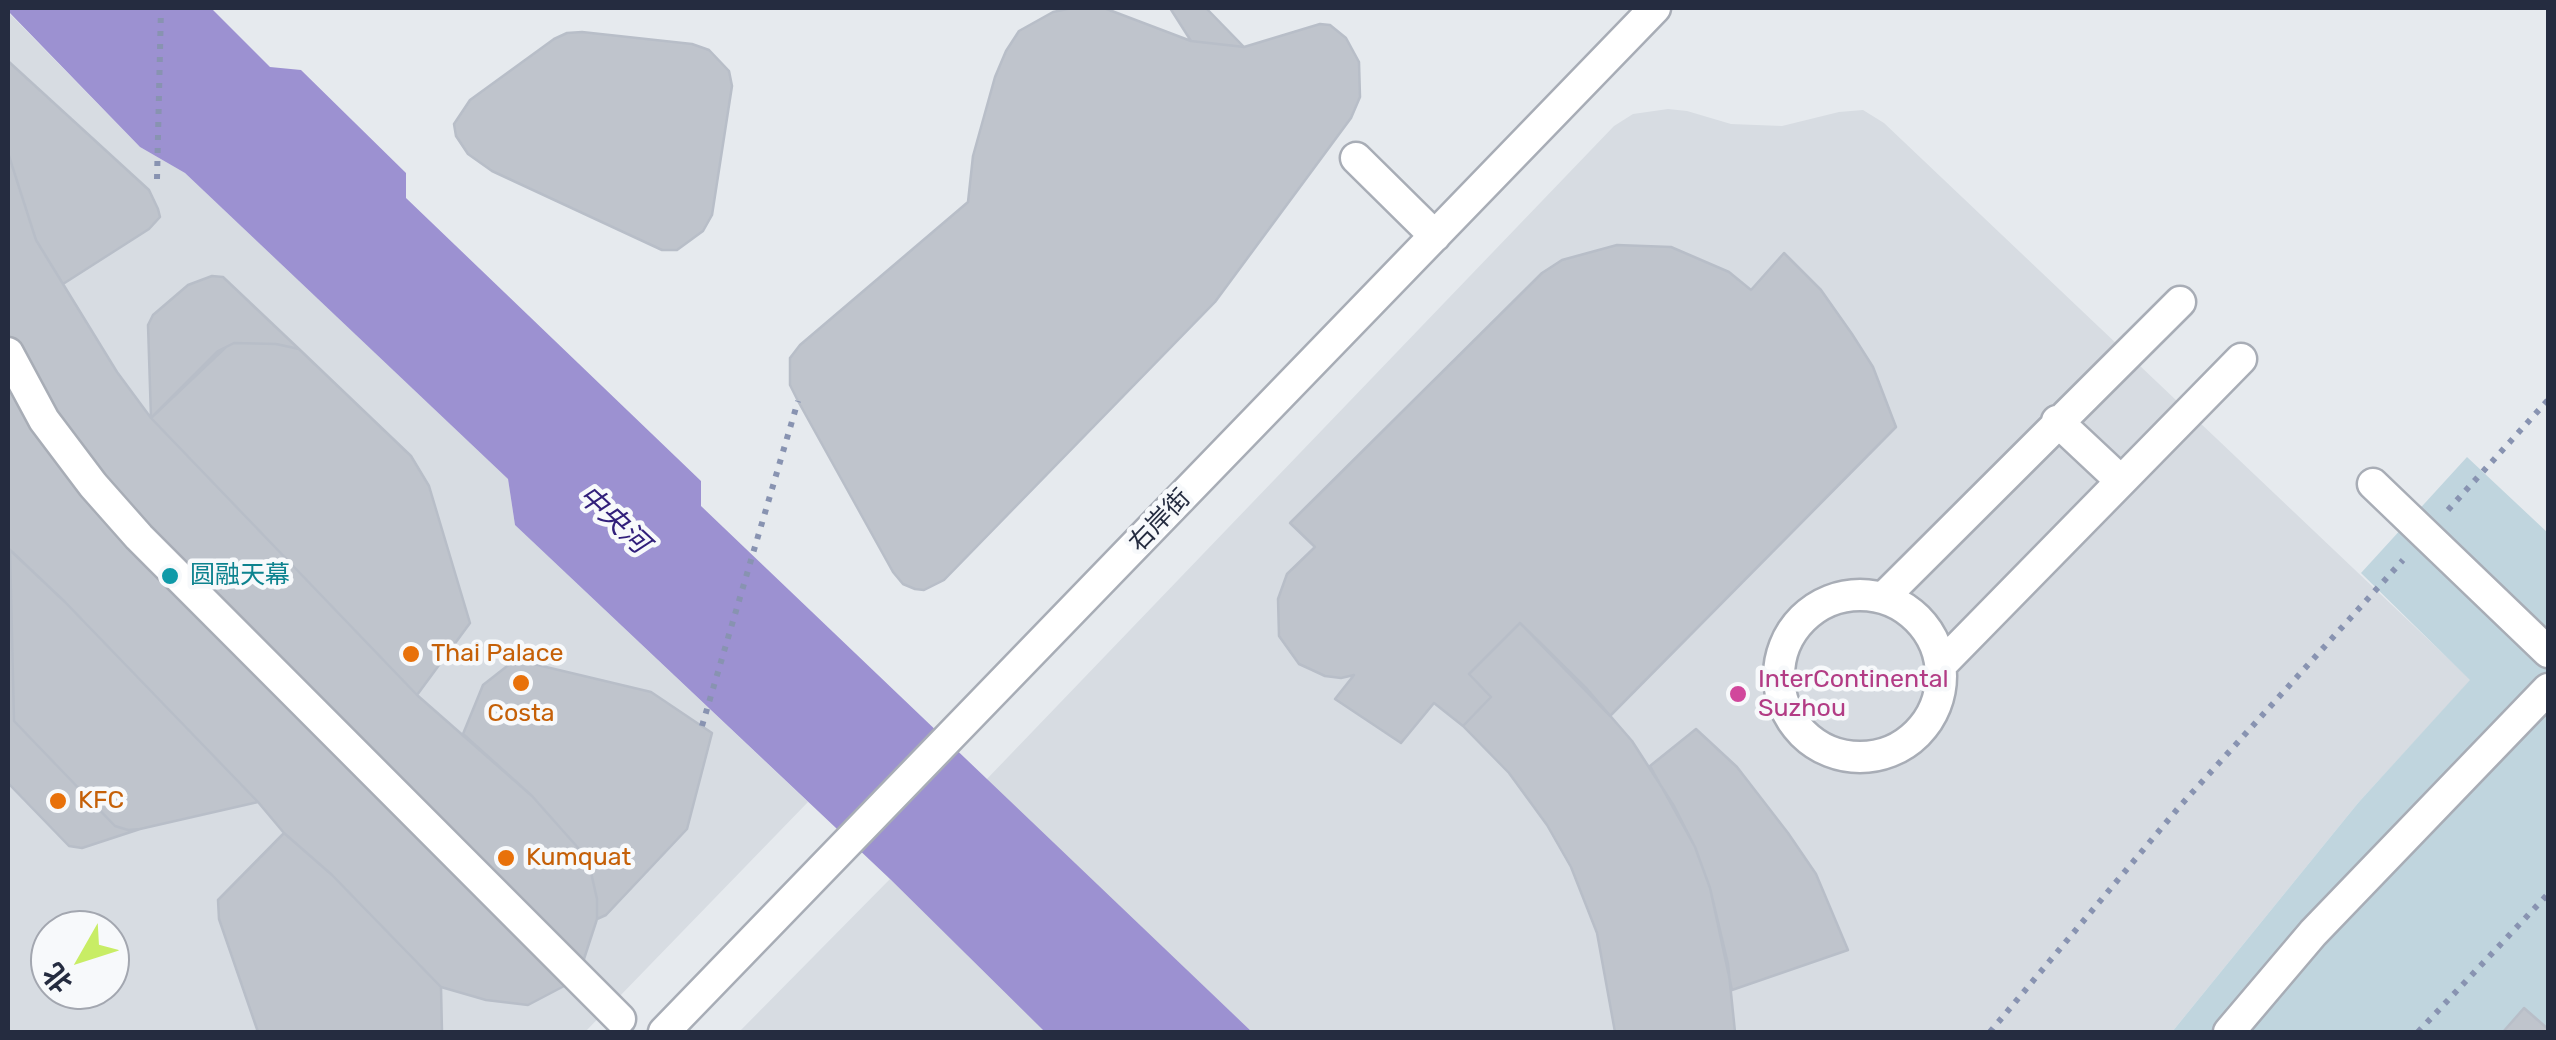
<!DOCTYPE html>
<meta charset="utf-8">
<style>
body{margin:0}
#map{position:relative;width:2556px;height:1040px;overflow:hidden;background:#e6eaee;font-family:Rubik,"Noto Sans SC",sans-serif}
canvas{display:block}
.frame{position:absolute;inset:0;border:10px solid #252c40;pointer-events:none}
.north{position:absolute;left:30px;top:910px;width:100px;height:100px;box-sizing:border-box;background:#f7f9fb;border:2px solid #a3a7b0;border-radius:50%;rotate:231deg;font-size:28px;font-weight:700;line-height:40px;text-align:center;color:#252c40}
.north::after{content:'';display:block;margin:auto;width:35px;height:45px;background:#c8ed65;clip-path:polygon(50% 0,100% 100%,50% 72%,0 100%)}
</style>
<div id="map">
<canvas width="2556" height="1040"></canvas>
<div class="frame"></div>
<div class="north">北</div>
</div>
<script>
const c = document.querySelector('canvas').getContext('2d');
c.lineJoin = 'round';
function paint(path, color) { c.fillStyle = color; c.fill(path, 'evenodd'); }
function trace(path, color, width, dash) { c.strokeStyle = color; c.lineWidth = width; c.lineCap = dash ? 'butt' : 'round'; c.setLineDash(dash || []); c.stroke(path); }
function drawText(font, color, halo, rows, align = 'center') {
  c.font = font + ' Rubik,"Noto Sans SC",sans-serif'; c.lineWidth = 9; c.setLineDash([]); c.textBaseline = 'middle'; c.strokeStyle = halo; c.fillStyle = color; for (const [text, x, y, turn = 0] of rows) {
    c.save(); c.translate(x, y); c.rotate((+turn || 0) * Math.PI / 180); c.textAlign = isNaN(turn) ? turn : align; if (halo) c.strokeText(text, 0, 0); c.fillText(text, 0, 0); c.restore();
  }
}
paint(new Path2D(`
 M8,12L140,147L185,173L508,479L515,525L808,802L585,1032H8ZM50,930H110V990H50Z
 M1668,109L1687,111L1731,124L1782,126L1839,112L1863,110L1884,123L2471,680L2358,803L2172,1032H1252L985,781L1614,126L1633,114Z
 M890,879L1045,1032H739Z`), '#d7dce2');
paint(new Path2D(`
 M2467,457L2548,533V1032H2172L2358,803L2470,680L2361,573Z`), '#c0d5de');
paint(new Path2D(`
 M8,8H211L270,67L301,70L406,173V198L701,481V506L1252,1032H1045L890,879L515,525L508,479L185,173L140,147L8,11Z`), '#9c91d1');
const building = new Path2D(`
 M1072,8H1104L1191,41L1244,47L1320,24L1330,25L1346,38L1359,62L1360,97L1351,118L1215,302L944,580L924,590L915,589L903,584L893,572L798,401L790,385V358L800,345L968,202L973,156L995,77L1006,51L1019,31L1053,12Z
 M1170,8H1206L1244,47L1191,41Z
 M582,32L692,44L709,50L729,71L732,86L712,215L703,231L677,250H662L492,171L468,154L456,136L454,124L470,100L554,39L567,33Z
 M8,61L149,190L158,209L160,217L149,229L63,284L36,240L8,153Z
 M8,153L36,240L117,372L151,418L417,695L532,796L588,859L597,899V919L583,962L566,985L528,1005L486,1000L441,987L332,875L284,833L258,802L65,602L8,548Z
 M1617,245L1671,247L1729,272L1751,290L1784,253L1821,290L1852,334L1873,367L1896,427L1610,716L1520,623L1469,674L1491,697L1463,726L1434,703L1401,743L1335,699L1354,675L1341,678L1325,676L1310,669L1299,664L1279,636L1278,599L1287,574L1315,547L1290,523L1542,273L1562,260Z
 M212,276L223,277L299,349L276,344L234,343L226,347L151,418L148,325L153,315L188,285Z
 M234,343L276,344L299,349L411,456L429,486L470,623L417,695L151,418L218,351Z
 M10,550L14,721L115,826L128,830L140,829L82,848L69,846L8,783Z
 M10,550L65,602L258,802L140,829L128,830L115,826L14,721Z
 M1520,623L1587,689L1632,741L1674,806L1695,847L1710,888L1728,964L1735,1032H1615L1597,933L1571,867L1547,825L1509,773L1463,726L1491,697L1469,674Z
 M521,661L651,692L712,733L687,829L606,915L597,919V899L588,859L532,796L463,734L483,685L511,663Z
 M1696,729L1737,767L1788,833L1816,874L1848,950L1732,990L1710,888L1695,847L1650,766Z
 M284,833L332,875L441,987L442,1032H258L219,919L218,900Z
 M2524,1008L2548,1029V1032H2503Z`);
paint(building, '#bfc4cc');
trace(building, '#b8bec8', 2.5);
const minor = new Path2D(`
 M1356,158L1435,236
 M8,353L44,420L93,485L139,537L620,1019
 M2057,421L2121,481
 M2373,484L2548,652
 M1779 676a81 81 0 1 1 162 0a81 81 0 1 1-162 0Z
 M1884,597L2180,302
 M1941,665L2241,359
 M664,1032L1655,8
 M2229,1032L2313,933L2548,689`);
trace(minor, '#a8adb6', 35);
trace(new Path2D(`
 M157,179L161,8
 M2448,510L2548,400
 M702,726L798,401
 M1990,1032L2180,806L2403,560
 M2418,1032L2548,894`), '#8893b1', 6, [5, 8]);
trace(minor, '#fff', 30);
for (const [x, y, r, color] of [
 [170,576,10,"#0f9aa8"],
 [411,654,10,"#e8710a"],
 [521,683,10,"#e8710a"],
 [1738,694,10,"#d1479c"],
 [58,801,10,"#e8710a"],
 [506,858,10,"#e8710a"]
]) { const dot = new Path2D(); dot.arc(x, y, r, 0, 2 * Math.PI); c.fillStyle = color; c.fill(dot); trace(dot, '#f7f9fb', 4); }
drawText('25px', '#252c40', '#f7f9fb', [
 ["右岸街",1160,521,-46]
]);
drawText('25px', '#0d838f', '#f7f9fb', [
 ["圆融天幕",190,576]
], 'left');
drawText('25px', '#c56008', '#f7f9fb', [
 ["Thai Palace",431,654],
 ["Costa",521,714,"center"],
 ["KFC",78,801],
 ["Kumquat",526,858]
], 'left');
drawText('25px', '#b23c85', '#f7f9fb', [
 ["InterContinental",1758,680],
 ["Suzhou",1758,709]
], 'left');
drawText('italic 28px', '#32207b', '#f7f9fb', [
 ["中央河",613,520,43]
]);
</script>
